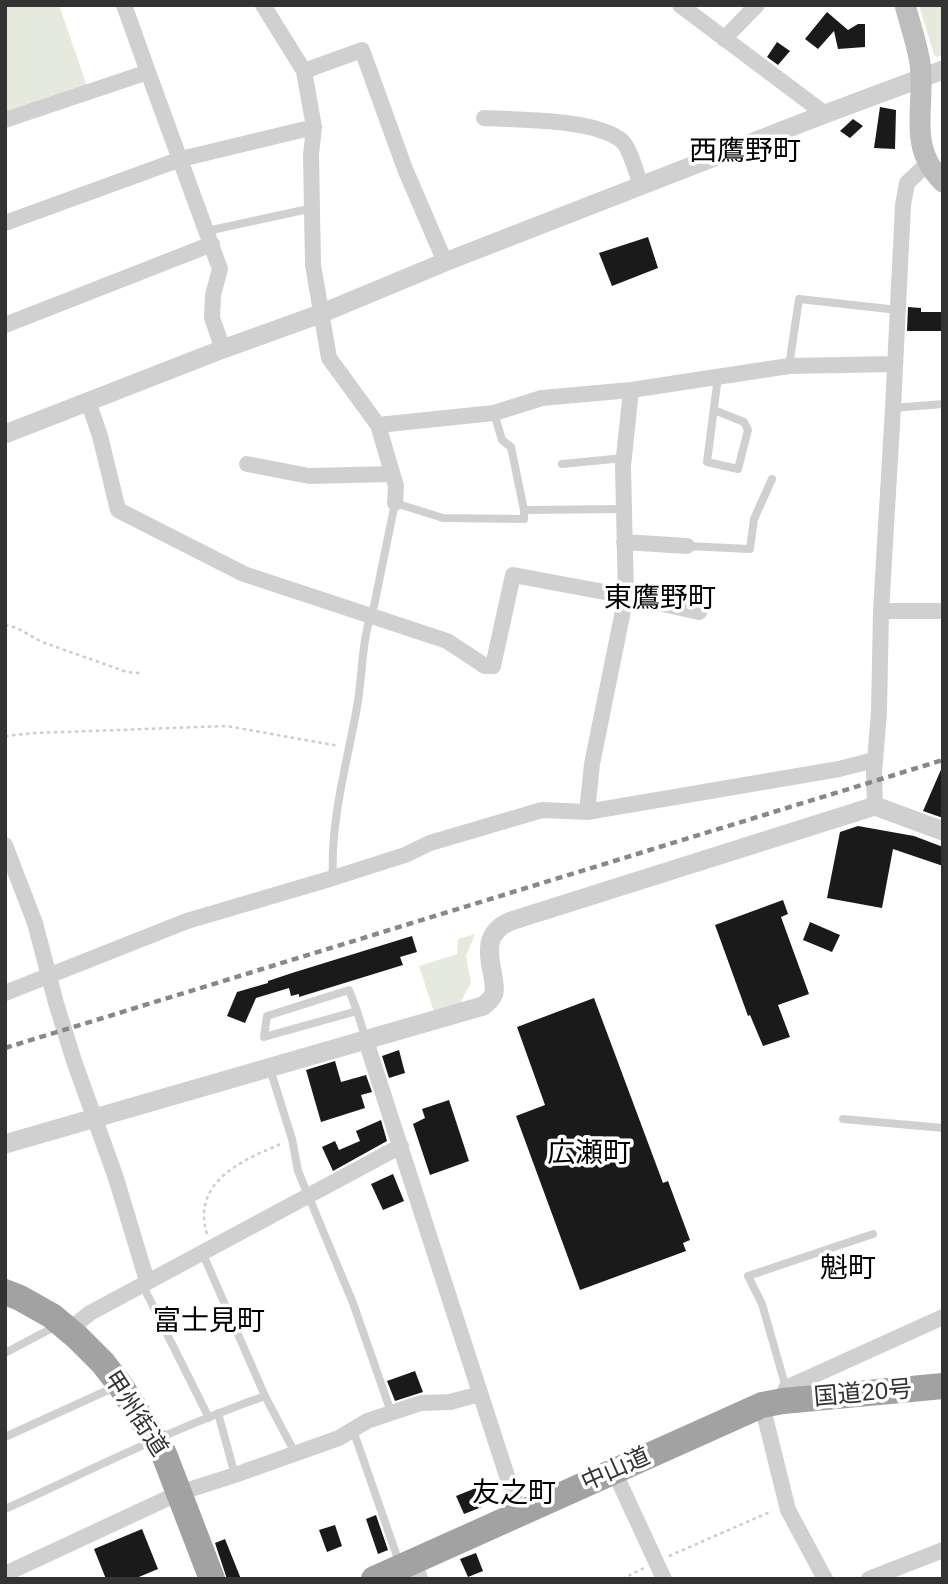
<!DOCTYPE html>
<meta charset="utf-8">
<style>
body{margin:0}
#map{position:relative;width:948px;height:1584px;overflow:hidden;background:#fff;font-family:Helvetica,sans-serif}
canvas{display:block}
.frame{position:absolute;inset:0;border:7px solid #333;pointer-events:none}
</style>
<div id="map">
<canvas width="948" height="1584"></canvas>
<div class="frame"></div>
</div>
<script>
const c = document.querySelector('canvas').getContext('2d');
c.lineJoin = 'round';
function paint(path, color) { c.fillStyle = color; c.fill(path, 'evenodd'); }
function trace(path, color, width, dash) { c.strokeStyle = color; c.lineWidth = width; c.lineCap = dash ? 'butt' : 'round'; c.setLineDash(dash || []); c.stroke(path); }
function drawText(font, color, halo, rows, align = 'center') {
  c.font = font + ' Helvetica,"Noto Sans JP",sans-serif'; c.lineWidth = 7; c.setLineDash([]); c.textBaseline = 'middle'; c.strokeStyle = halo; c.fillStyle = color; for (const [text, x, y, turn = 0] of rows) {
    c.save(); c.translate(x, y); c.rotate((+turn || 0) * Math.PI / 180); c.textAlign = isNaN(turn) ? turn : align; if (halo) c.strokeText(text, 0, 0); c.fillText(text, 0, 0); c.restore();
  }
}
paint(new Path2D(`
 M5,5H59L87,86L5,112Z
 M919,5H943V55L937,57L934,55Z
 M475,934L466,956L471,983L459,1005L434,1012L419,966L457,954L458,939Z`), '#e6eadc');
paint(new Path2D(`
 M827,12L848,30L858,24H865V47L838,49L834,31L818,49L805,39Z
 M777,42L790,51L778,65L767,57Z
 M880,107L896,110L895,149L874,148Z
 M853,119L863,126L850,138L840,131Z
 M648,237L658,268L612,286L599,253Z
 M908,307L921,308V312H943V331H907Z
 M943,765V818L923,811Z
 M858,826L914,836L943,847V866L893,849L882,908L827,898L840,832Z
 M783,900L788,914L781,917L809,994L778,1005L790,1037L763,1046L750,1015L748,1016L715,925Z
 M810,922L840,935L832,952L803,940Z
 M412,936L417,952L400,957L403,965L299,997V994L291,996L289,988L256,998L245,1023L227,1016L237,992L268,983V981L292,973Z
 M594,998L663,1183L668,1181L690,1240L683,1243L686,1251L580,1290L516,1116L545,1105L517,1027Z
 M399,1050L405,1073L389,1078L382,1056Z
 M335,1061L341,1082L366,1075L372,1092L361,1095L365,1108L321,1122L306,1070Z
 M449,1100L469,1161L430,1175L413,1124L425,1118L422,1109Z
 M381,1120L387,1141L333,1171L322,1147L335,1141L339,1150L360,1141L356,1131Z
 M393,1174L404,1201L383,1210L371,1184Z
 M415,1371L423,1392L395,1401L387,1381Z
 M476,1488L482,1507L464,1514L456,1496Z
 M376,1515L388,1550L378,1554L366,1519Z
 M335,1525L342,1546L327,1552L319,1530Z
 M142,1529L158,1569L134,1579H106L94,1549Z
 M225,1539L241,1579H227L215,1543Z
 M476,1553L483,1571L468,1577L460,1559Z`), '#1a1a1a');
trace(new Path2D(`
 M5,625L17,628L42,642L127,672L141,673
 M5,736L35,733L227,726L339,746
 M207,1234C191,1181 243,1160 283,1143
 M669,1556L772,1511
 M622,1579L644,1568`), '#cdcdcd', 2.5, [3.5, 3.5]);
trace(new Path2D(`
 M207,231L313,208
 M789,366L799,299L898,310
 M893,408L943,404
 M714,410L744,422L748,430L738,469L707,462L718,377
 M494,413L502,440L511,447L524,510
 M562,464L624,458
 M687,546L750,549L754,519L772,479
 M333,878C330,820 347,764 357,707C363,674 361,638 374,606L395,503L443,518L524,519V510L624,509
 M357,1011L349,990L267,1016L264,1037L357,1011L366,1040
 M270,1069L292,1139L298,1171L353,1303L391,1412
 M843,1119L943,1128
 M202,1252L265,1396L296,1455
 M142,1284L209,1418
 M5,1353L58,1325
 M786,1388L762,1304L748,1276L873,1234
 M218,1413L235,1475
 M353,1430L400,1565
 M5,1437L117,1386
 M5,1509C91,1470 176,1427 265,1396`), '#d0d0d0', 8);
trace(new Path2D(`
 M263,5L304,71L314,127L311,155L313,265L329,358L378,425L494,413L542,398L631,390L789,366L895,364
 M680,5L825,114
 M724,39L757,5
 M304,71L362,50L405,169L445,262
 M148,72L220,269L213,295L212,318L223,349
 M484,118C519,120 597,119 622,141C630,148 637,175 641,186
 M5,120L148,72L124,5
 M5,223L181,159L314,127
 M5,325L212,244
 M88,401L100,436L118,510L244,574L447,641L485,666H493L513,575L626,596L699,612
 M378,425L396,486L395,503
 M247,464L309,476L392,474
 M624,542L687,546
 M881,611H943
 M875,806L874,773L879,712L881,611L893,408L903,205L907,183L928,163
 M587,812L592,764L626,596L623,466L631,390
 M5,845L35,923L56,1003L74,1061L116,1178L147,1281
 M5,993L187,921L333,878L405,855L430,843L542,810L587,812L839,769L874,760
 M366,1041L519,1513
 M69,1330L90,1313L401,1146
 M783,1401L786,1388L943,1317
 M762,1405L788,1510L825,1579
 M614,1471L664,1579
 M415,1562L420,1579
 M5,1574L179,1493L235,1475L339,1438L367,1421L421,1403L450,1402L480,1394
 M869,1579L943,1550`), '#d0d0d0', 16);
trace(new Path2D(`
 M5,434L223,349L320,314L445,262L825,114L943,70
 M5,1144L483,1006C488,1002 492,999 494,993C495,988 494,983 493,977C488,952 484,932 511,921L875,806L943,831`), '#d0d0d0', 19);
trace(new Path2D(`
 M905,5C910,24 917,44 920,63C926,108 906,145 943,182`), '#bdbdbd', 21);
trace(new Path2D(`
 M5,1292L20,1298L52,1316L77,1337L103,1363L120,1385L164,1454L212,1579
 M374,1579L762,1405L783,1401L943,1386`), '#a2a2a2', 26);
trace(new Path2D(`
 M5,1048L943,760`), '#888', 4.5, [7, 5]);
drawText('24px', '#333', '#fff', [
 ["国道20号",863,1394,-5],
 ["甲州街道",135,1414,57],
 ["中山道",616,1470,-24]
]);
drawText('28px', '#000', '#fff', [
 ["西鷹野町",745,152],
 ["東鷹野町",660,599],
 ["広瀬町",589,1154],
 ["魁町",848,1269],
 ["富士見町",209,1322],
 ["友之町",514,1494]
]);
</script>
